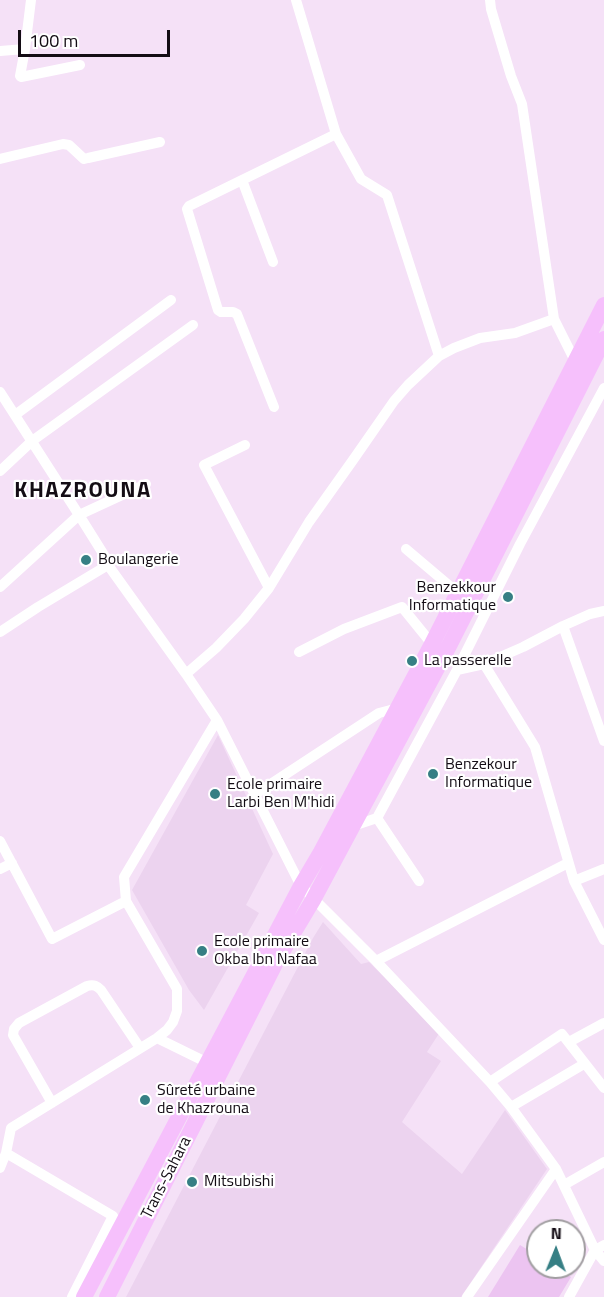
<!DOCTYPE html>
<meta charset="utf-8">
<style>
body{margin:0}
#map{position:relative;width:604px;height:1297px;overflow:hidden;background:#f5e1f7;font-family:"Titillium Web",sans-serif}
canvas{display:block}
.north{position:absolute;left:526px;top:1219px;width:60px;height:60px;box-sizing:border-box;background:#fff;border:2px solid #a19ea1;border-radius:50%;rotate:1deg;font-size:16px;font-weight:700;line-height:24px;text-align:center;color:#130c14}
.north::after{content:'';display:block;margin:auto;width:21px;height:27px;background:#367f84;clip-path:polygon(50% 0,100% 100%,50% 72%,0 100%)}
.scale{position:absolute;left:18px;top:30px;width:152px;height:27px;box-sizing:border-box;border:3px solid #130c14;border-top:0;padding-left:8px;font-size:18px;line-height:21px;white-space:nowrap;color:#130c14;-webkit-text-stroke:4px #fff;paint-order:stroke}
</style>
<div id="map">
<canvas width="604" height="1297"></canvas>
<div class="north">N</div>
<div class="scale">100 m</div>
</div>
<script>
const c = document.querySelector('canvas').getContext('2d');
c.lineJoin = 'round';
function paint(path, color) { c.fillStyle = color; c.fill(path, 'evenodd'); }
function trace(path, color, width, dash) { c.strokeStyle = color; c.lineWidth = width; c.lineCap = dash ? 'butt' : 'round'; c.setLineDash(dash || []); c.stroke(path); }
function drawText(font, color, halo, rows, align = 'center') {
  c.font = font + ' "Titillium Web",sans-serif'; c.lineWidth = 4.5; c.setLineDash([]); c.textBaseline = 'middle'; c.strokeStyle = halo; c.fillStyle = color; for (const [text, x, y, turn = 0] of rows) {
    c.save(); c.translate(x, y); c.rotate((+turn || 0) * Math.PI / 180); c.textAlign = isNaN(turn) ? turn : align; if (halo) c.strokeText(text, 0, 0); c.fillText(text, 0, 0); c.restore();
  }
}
paint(new Path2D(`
 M218,735L273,854L246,905L259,913L204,1010L189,990L132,890Z
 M323,922L361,964L369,962L440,1032L427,1052L441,1061L402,1122L462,1174L505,1110L547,1169L461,1297H126L313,938Z`), '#ecd3ef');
paint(new Path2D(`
 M520,1245L538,1256V1267H556L571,1277L559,1297H488Z`), '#ecc4f1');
trace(new Path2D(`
 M31,0L25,49L20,76L21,77L80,65
 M296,0L336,134L361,179L387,195L439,356
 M490,0L491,9L511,76L522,104L554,319L575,361
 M0,51L25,49
 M0,159L63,144L69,145L84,159L88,158L160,142
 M242,180L273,262
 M0,392L79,515L104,555L108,565L186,674L217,720L301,886L376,961L490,1082L511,1107L556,1169L595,1250L604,1261
 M274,407L237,314L233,312H221L218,310L187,209L189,206L336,134
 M15,415L171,300
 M245,445L204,465L269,588
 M0,471L32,441L193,325
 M406,549L458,593
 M0,587L79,515L146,484
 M563,626L604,741
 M0,632L38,607L108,565
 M299,652L344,629L402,607L432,644
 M484,664L535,747L574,881L604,940
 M457,670L484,664L523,647L563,626L590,614L604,611
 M186,674L216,648L244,619L269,588L309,522L353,460L394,401L408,385L439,356L454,348L480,338L515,333L554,319
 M254,795L379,713L398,708
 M377,818L419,881
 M353,826L377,818L457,670L520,544L604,388
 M0,841L52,939L126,901
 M0,869L12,863
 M574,881L604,869
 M376,961L568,863
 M157,1038L208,1063
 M569,1042L604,1023
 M490,1082L562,1034L604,1088
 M52,1103L13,1035L14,1029L19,1023L87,986C94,984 97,986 101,990L140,1048
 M511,1107L584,1064
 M6,1153L113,1216L72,1297
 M0,1168L6,1153L11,1128L157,1038L167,1030L173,1022L177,1011V989L126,901L124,877L217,720
 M564,1185L604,1162
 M467,1297L556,1169
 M569,1297L595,1250L604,1245`), '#fff', 10);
trace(new Path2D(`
 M84,1297L301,886L321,852L432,644L604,305
 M107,1297L276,962L313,900L450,644L604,339`), '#f6c0fc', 16);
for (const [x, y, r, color] of [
 [86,560,6,"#367f84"],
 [508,597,6,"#367f84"],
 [412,661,6,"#367f84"],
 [433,774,6,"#367f84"],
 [215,794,6,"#367f84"],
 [202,951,6,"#367f84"],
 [145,1100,6,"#367f84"],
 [192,1182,6,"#367f84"]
]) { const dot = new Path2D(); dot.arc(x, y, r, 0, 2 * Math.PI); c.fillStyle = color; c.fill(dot); trace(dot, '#fff', 2); }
drawText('16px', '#130c14', '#fff', [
 ["Boulangerie",98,560],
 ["Benzekkour",496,588,"right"],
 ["Informatique",496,606,"right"],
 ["La passerelle",424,661],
 ["Benzekour",445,765],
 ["Informatique",445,783],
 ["Ecole primaire",227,785],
 ["Larbi Ben M'hidi",227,803],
 ["Ecole primaire",214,942],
 ["Okba Ibn Nafaa",214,960],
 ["Sûreté urbaine",157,1091],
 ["de Khazrouna",157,1109],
 ["Mitsubishi",204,1182]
], 'left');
drawText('16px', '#130c14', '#fff', [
 ["Trans-Sahara",167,1178,-63]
]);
c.letterSpacing = '1.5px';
drawText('bold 22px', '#130c14', '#fff', [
 ["KHAZROUNA",83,492]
]);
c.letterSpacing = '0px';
</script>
